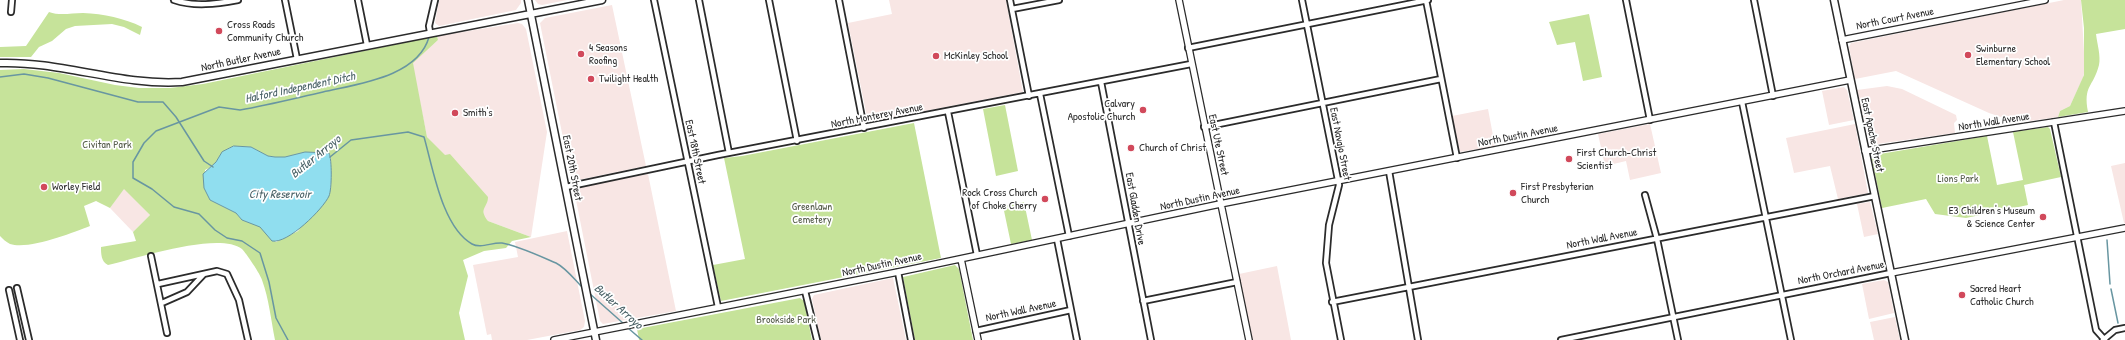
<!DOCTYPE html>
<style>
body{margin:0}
canvas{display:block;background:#fff}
</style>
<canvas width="2125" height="340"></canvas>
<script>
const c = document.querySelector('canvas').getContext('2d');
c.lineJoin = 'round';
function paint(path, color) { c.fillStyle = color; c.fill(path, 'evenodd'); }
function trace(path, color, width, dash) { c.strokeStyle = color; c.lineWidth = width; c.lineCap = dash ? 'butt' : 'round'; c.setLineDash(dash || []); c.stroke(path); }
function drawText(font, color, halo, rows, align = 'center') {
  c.font = font + ' "Patrick Hand",sans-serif'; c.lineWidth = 3.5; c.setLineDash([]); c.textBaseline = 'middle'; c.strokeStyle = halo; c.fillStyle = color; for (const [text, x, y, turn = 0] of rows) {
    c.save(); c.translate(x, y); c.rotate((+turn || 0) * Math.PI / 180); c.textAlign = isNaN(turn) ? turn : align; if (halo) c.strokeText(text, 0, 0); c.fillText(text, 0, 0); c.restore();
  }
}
paint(new Path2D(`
 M439,0H521V3L516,10L439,26L435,23Z
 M535,0H567L542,5L538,4Z
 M889,0H1006L1023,92L868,122L848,23L892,14Z
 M2064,0H2081L2085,70L2083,78L2070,106L2060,111L2058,117L2016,123L2015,118H2004L1989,113L1896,71L1855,79L1849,47L1851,43Z
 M612,5L646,166L573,181L571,178L540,23L545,18Z
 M518,23L522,24L526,29L547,132L531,237L488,221L484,216L483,209L486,203L427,137L412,63L438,40L437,36Z
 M1887,86L1902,89L1956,115L1957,120L1954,123L1955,133L1870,145L1857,90Z
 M1844,87L1847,90L1854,120L1829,125L1822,91Z
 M1488,109L1495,146L1460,152L1452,116Z
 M1650,124L1661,173L1630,180L1626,161L1605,166L1598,134Z
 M1855,124L1868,193L1838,199L1830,166L1794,173L1786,138Z
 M2125,163V223H2124L2111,166Z
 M648,174L676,311L603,324L600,321L574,190L576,188Z
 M124,188L150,215L133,232L110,208Z
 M1870,202L1878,234L1864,237L1857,204Z
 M567,231L585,321L584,327L580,330L527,340H492L491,334L487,335L473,265L518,257L515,242Z
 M1277,266L1291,340H1252L1239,274Z
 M893,278L906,340H821L812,299L814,295Z
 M1884,280L1888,282L1894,313L1869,319L1862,284Z
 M1895,317L1900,340H1874L1870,322Z`), '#f8e6e4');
paint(new Path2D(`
 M2081,0H2125V29L2096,34C2097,43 2101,56 2099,65C2093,88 2083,85 2088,112L2058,117L2060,111L2070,106L2084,75V28Z
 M49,12C60,16 71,13 83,13C104,14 124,18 142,27L140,35L124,27L112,24L75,26L66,29L52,41L39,47L31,57H0V47L26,46Z
 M1589,14L1602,77L1583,81L1575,42L1557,45L1549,22Z
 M437,36L438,40L413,63L427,137L445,155L450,154L488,197C488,208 478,208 488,221L531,237L512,241L506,248L484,251L463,260L468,276L459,313L465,340H275C271,320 269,299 262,280C261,275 246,253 242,249C218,231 136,259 108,265C101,262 101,253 101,247L136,241L133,232L150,215L124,189L110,208L96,201L84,206L90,226C72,233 29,250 10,244C6,242 3,239 0,236V70L24,69L59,73L115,85L139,88H170L203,84ZM234,146L251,147L268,156L275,157H285L305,152L329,153L331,159V187L298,231L276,242L261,227L242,220L236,213L210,200L204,188L205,170C220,164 217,152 234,146Z
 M1005,105L1018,171L996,176L983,109Z
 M914,123L941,258L721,301L713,265L745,259L724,158L742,156Z
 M2048,127L2050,129L2061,177L2024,185L2028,205L1966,218L1935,214L1926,199L1882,208L1872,159L1874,155L1987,136L1997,185L2023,180L2013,132Z
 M1024,202L1032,240L1011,244L1003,206Z
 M955,265L959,269L973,340H915L903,277Z
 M800,298L804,301L812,340H639L637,329Z`), '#c6e39a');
const water = new Path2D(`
 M234,146L251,147L268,156L275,157H285L305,152L329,153C332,159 332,189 329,196C323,209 288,244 272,241L260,227L242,220L236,213L210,200L204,188L203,174L216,162L222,152Z`);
paint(water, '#90deef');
trace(water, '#6896a1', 1);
trace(new Path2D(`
 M431,27L438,0
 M0,77L24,74L48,78L138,102H163L176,117L204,161L213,167
 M330,157L351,140L408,132L424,137C433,168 442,227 472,244C481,249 492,242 502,243C516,245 542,257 556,263C566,268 575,280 583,288
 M2107,240L2110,284
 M2111,289L2118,323
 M589,293L624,324
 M628,328L642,340
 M288,340L276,318L269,282L260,253L242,241L227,238L215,230L199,214L174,207L152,189L133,178V162L144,143L156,131L219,107L240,110C268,105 296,98 323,92C357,84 418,77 429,37`), '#6896a1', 1.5);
const minor = new Path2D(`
 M174,0C195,7 216,4 238,0
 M285,0L297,59
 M358,0L367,45
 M654,0L718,307
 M699,0L729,153
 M769,0L797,141
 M839,0L864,128
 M1010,0L1029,96
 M1302,0L1339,185L1329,225L1326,263L1341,340
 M1426,0L1457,158
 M1626,0L1650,120
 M1754,0L1773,96
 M1012,9L1059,0
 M11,12L12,0
 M430,32L429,26L435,0
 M1188,48L1428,0
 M1101,82L1151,340
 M1040,94L1069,236
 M1742,102L1791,340
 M948,112L977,255
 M2054,122L2096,330L2105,340
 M1204,127L1441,79
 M1389,171L1418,340
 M566,187L718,155L1191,64
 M1645,195L1657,239L1678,340
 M1057,239L1077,340
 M151,256L167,333
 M898,272L911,340
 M158,284L217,271L227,274L239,300L248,340
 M17,288L29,340
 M9,290L20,340
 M805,291L817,340
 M1143,301L1237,282
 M1332,302L1875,196
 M162,303L187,292L203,275
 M976,331L1071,310
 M1561,340L1891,273
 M2103,340L2115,330L2125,328`);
const tertiary = new Path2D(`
 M1179,0L1249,340
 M1842,40L2045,0
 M1865,151L2125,111
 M961,259L978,340
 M1891,273L2125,228
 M554,340L898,272L1220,204L1850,80`);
const secondary = new Path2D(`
 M528,0L596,340
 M1834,0L1905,340
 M0,63C62,61 120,86 182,82L602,0`);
trace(minor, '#2b2b2b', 8);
trace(tertiary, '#2b2b2b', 8);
trace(secondary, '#2b2b2b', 9);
trace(minor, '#fff', 4.5);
trace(tertiary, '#fff', 5.5);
trace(secondary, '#fff', 6);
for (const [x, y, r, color] of [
 [219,31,4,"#d1495b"],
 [581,54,4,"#d1495b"],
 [1968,55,4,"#d1495b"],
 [936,56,4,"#d1495b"],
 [591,79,4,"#d1495b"],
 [1143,110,4,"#d1495b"],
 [455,113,4,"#d1495b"],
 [1131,148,4,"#d1495b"],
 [1569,159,4,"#d1495b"],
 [44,187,4,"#d1495b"],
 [1513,193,4,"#d1495b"],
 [1045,199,4,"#d1495b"],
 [2043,217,4,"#d1495b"],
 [1962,295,4,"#d1495b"]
]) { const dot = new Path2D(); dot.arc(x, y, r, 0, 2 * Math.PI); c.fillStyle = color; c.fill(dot); trace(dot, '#fff', 1.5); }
drawText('11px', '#2b2b2b', '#fff', [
 ["North Court Avenue",1895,19,-11],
 ["North Butler Avenue",241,60,-12],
 ["North Monterey Avenue",877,116,-11],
 ["North Wall Avenue",1994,122,-9],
 ["East Apache Street",1872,135,78],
 ["North Dustin Avenue",1518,136,-11],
 ["East Navajo Street",1340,144,79],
 ["East Ute Street",1218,145,78],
 ["East 18th Street",695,152,78],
 ["East 20th Street",572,168,79],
 ["North Dustin Avenue",1200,199,-12],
 ["East Gladden Drive",1135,209,80],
 ["North Wall Avenue",1602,239,-11],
 ["North Dustin Avenue",882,265,-12],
 ["North Orchard Avenue",1841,273,-11],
 ["North Wall Avenue",1021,311,-12]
]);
drawText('11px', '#2b2b2b', '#fff', [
 ["Cross Roads",227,25],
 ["Community Church",227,38],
 ["4 Seasons",589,48],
 ["Roofing",589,61],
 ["Swinburne",1976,49],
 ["Elementary School",1976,62],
 ["McKinley School",944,56],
 ["Twilight Health",599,79],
 ["Calvary",1135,104,"right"],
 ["Apostolic Church",1135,117,"right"],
 ["Smith's",463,113],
 ["Church of Christ",1139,148],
 ["First Church-Christ",1577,153],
 ["Scientist",1577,166],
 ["Worley Field",52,187],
 ["First Presbyterian",1521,187],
 ["Church",1521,200],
 ["Rock Cross Church",1037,193,"right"],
 ["of Choke Cherry",1037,206,"right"],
 ["E3 Children's Museum",2035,211,"right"],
 ["& Science Center",2035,224,"right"],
 ["Sacred Heart",1970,289],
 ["Catholic Church",1970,302]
], 'left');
drawText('11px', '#525947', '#fff', [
 ["Civitan Park",107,145],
 ["Lions Park",1958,179],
 ["Greenlawn",812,207],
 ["Cemetery",812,220],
 ["Brookside Park",786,320]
]);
drawText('italic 12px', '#496166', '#fff', [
 ["Halford Independent Ditch",300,88,-12],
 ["Butler Arroyo",316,157,-39],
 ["City Reservoir",280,195],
 ["Butler Arroyo",618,307,42]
]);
</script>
